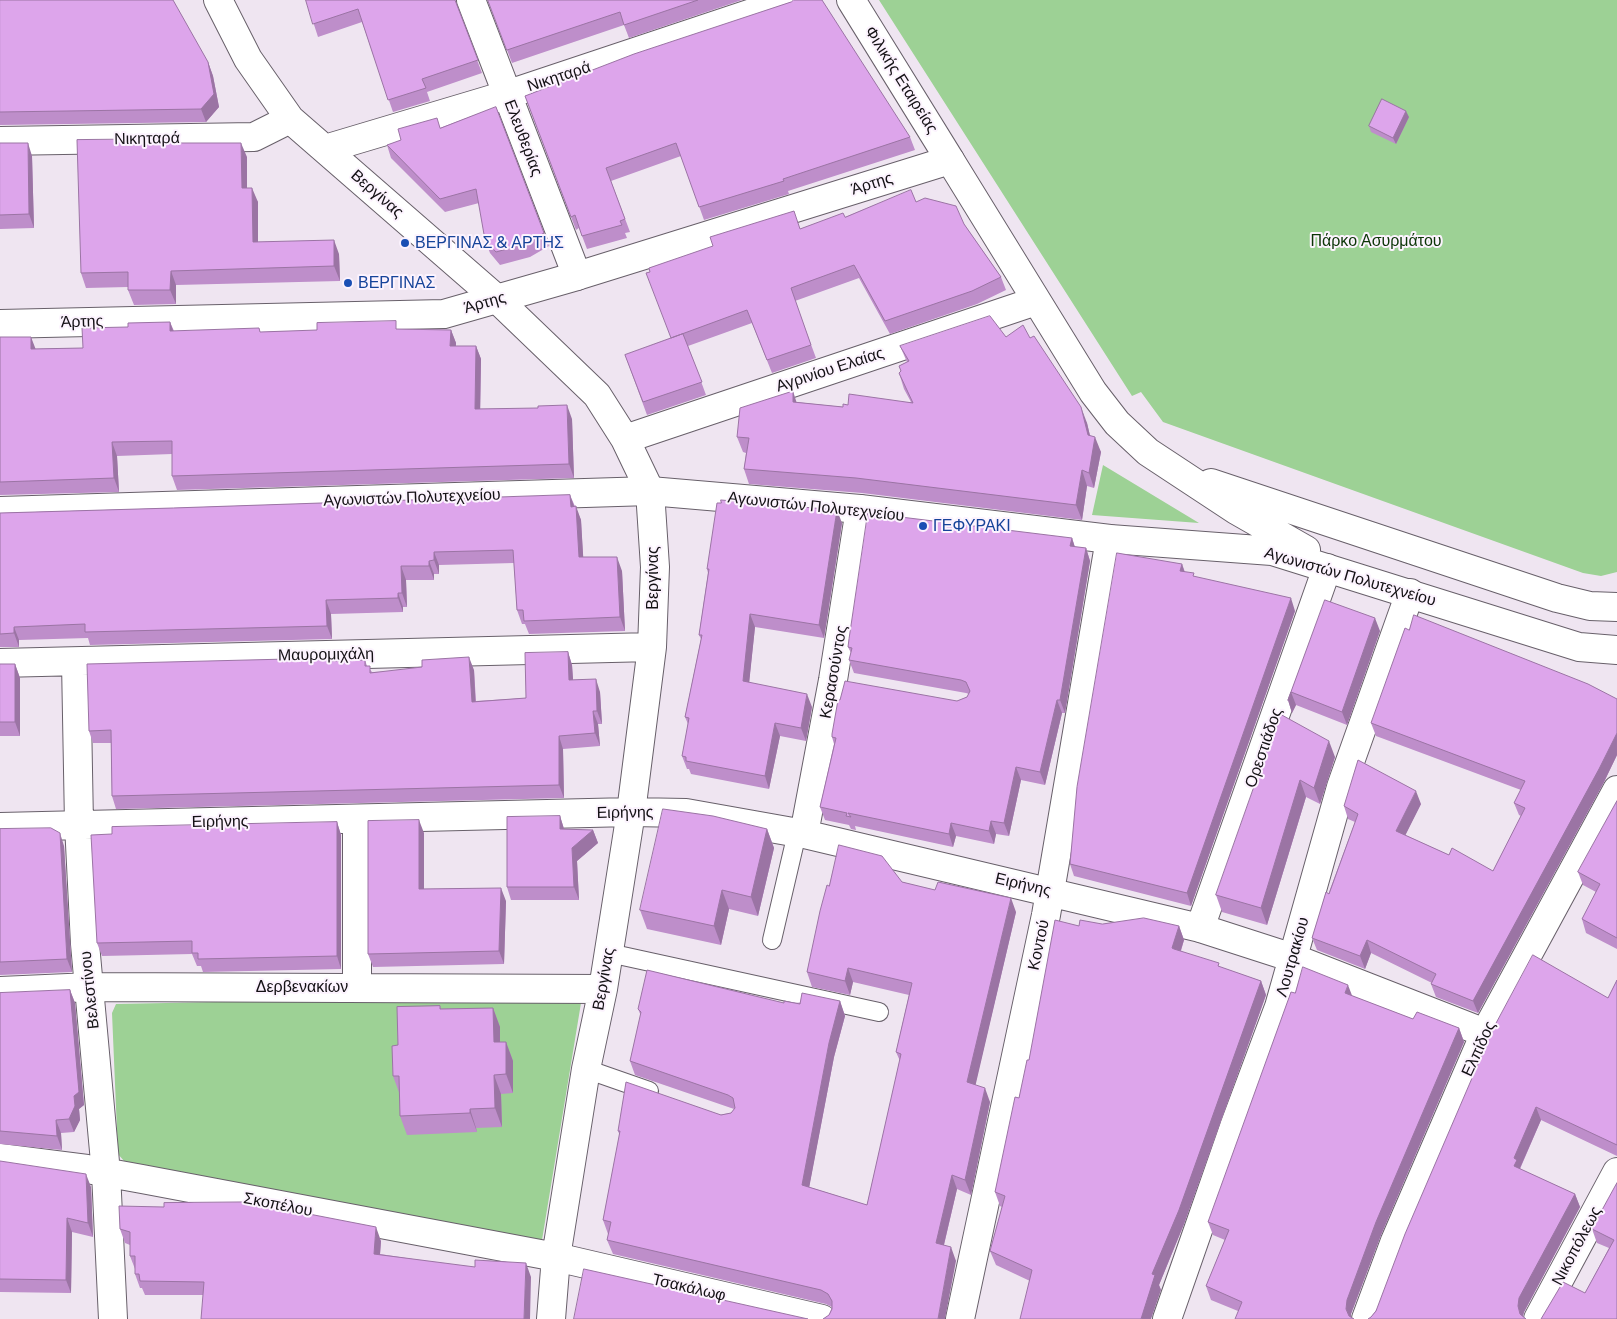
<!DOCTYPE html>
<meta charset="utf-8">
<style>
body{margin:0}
canvas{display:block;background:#efe5f1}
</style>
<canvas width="1617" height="1319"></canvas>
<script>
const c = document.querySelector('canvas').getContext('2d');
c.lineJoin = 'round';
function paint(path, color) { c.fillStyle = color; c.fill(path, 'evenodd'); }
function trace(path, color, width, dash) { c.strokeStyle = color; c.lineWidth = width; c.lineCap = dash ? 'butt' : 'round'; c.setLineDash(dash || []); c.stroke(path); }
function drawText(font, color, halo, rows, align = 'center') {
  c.font = font + ' Rubik,sans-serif'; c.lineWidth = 4; c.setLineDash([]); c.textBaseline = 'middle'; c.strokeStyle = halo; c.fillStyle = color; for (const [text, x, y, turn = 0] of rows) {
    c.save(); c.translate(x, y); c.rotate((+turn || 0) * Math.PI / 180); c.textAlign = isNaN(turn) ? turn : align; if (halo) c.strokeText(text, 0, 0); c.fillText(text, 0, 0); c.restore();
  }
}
paint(new Path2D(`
 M879,0H1617V572L1601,576L1583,573L1163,422L1141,392L1132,396Z
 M1103,465L1199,523L1092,515Z
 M568,995L581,1003L542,1240L124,1161L118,1154L112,1013L116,1004Z`), '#9dd195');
const lane = new Path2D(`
 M772,940L797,833
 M609,953L879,1012
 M586,1069L649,1091`);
const street = new Path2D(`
 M218,0L248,59L290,119L497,299L597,395L625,439L650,491L655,567L652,647L631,812L603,989L586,1069L556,1257L551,1319
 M471,0L577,276
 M851,0L950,160
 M0,141L254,137L290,119
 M325,149L506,95L791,0
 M625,439L1036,301
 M76,662L79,824L85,944L106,1173L113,1319
 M0,663L652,647
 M0,827L631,812L686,813L804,834L1200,928L1293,958L1485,1033
 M804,834L833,680L860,509
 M1200,928L1327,568
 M357,987V820
 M0,991L91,987L603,989
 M0,1158L87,1169L142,1179L556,1257L822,1319
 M960,1319L1046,915L1110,539
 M1167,1319L1234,1127L1279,1007L1341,787L1410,593
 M1366,1319L1395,1241L1485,1033L1617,790
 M1538,1319L1617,1172`);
const secondary = new Path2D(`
 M0,324L444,314L577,276L950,160L1093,392L1117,423L1148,452L1236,510L1306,550
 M1211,483L1557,598L1590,606L1617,607
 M0,511L650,491L860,509L1110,539L1272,551L1579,647L1617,650`);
trace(lane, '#68606a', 20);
trace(street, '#68606a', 30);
trace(secondary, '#68606a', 30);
trace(lane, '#fff', 18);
trace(street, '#fff', 28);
trace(secondary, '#fff', 28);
paint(new Path2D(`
 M0,0L208,62L213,76L219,107L206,122L0,125Z
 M306,0L456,4L482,73L427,92L430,101L393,112L362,22L318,37Z
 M488,0H742L629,38L624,25L512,63Z
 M791,2L910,137L915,150L788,191L789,194L704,220L681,156L611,181L630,232L625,233L627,238L587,249L579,228L576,230L525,96Z
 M496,107L549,246L530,257L500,265L490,253L485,240L479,203L445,212L391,158L387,145L440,128Z
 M1409,117L1396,144L1371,132L1369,126Z
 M173,139L175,143L247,157V188L258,202V242L339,254L340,281L176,285V304L134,305L128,290V287L86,288L81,273Z
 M0,143L32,156L34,228L0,229Z
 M916,202L964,224L1001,277L1006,290L977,304L890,334L859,278L795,301L816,358L772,373L752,323L688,346L706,395L647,415L625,355L671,338L800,229L845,217Z
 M170,322L174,331L261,332L399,329L451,330L456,343V346H476L481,359L480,409L572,419L574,478L177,490L172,476V454L117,456L119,492L0,495V337L35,349L83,348L128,327Z
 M1006,337L1030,338L1087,423L1090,436L1101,452L1094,488L1087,486L1082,520L862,493L749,484L744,469L746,453L743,452L737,437L796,402L843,407L848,405L911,402L904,389L899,373L901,371L899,366L907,362L900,346Z
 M570,495L581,520L583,557L622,571L625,631L529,634L525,624H522L517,610L514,563L439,565V574H434V580H406L407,607H403V612L331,614L332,639L90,645L88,638L19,640V647H0V513L173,508Z
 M842,523L824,638L755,627L749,682L812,707L806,741L780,736L769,789L691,774L689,769H687L682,756L688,724L685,717L701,639L699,635L708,573L707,569Z
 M1072,538L1075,547L1086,548L1090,561L1065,713H1062L1045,785L1021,780L1009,836L996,834L994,844L956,836L953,847L855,826L856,830L851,829L849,825L825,820L820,807L834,744L832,737L957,701L967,697L969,694L966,693L854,673L849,660L851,653L848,647Z
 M1182,564L1185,572L1195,577L1295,611L1191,906L1074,876L1070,864Z
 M1325,600L1380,631L1347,725L1296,705L1292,713L1288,700Z
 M568,652L572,665L573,680L600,692L602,724H598L600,746L563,749L564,798L116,809L112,796L111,743H93L89,731L328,658L329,661L365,660L367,666L372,672L474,670L476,701L526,698Z
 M0,664H15L20,678V736H0Z
 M1617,699V755L1604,782L1478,1013L1436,997L1431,984L1432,983L1371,953L1365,969L1317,950L1312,938L1355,822L1348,819L1344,806L1421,804L1405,835L1449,855L1493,871L1521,816L1519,815L1514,803L1521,790L1376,736L1371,723Z
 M1280,714L1335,757L1320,804L1306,797L1267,925L1222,912L1216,895Z
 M1617,801V949L1586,933L1582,919L1596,892L1583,885L1578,872Z
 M560,816L564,829L593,830L598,843L577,861L579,900H511L507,887Z
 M337,822L341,835V969L203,972L201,966H197L192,954L102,956L97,943L112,834Z
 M0,829L64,846L72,972L0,975Z
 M767,829L774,848L758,916L729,909L721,945L647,929L640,910Z
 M424,833V889L506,901L504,964L373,967L368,954Z
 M902,882L1016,912L975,1085L990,1102L971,1195L957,1189L944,1245L956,1261L829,1315L832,1307L826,1304L613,1254L607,1240L609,1234H608L603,1220L620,1136L618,1131L731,1113L734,1109L635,1075L630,1061L641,1016L638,1009L840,1001L845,1016L834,1057L809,1187L867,1205L900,1061L896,1052L909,995L853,982L850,995L812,987L807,972L829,886Z
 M1102,924L1179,926L1184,940L1181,951L1220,967L1261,981L1266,995L1184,1224L1159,1285L1161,1290L1030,1281L996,1265L990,1251L1002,1207L1000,1206L995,1192L1019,1098L1029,1060L1079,926Z
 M1617,980V1156L1541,1120L1520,1169L1575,1194L1580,1207L1524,1312L1523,1317H1371L1608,998Z
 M70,990L75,1003L84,1105L79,1109L80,1120L74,1132L61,1133L62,1150L0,1144V993Z
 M1352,996L1413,1019L1459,1028L1464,1042L1381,1235L1351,1314V1317L1238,1311L1211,1300L1206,1286L1225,1240L1213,1235L1208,1222Z
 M440,1006L441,1009L493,1008L500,1027V1042H506L513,1061V1093L501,1094L502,1127L476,1128L477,1132L407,1135L400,1116V1095L393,1076L398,1045Z
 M0,1161L91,1187L93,1237L72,1232L71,1293L0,1292Z
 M1617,1183V1319L1585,1293L1609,1248L1597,1243L1592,1229Z
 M120,1229L381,1241L380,1254L531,1277L203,1295H145L142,1288H140L135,1274V1269L130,1256V1245L125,1243Z`), '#be8eca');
paint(new Path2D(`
 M208,62L213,76L219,107L206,122L201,109Z
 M1406,111L1409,117L1396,144L1393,138Z
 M28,143L32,156L34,228L29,214Z
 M241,143L247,157V202L242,188Z
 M252,188L258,202V257L253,242Z
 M334,240L339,254L340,281L334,266Z
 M171,271L176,285V304L170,290Z
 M170,322L175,336L170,331Z
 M451,330L456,343L455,359L450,346Z
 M31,337L36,350L31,349Z
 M476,346L481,359L480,423L475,409Z
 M793,391L798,407L793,402Z
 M567,405L572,419L574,478L569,464Z
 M1081,407L1087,423L1093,448L1095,437L1101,452L1094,488L1089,473L1088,435Z
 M112,442L117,456L119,492L114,478Z
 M1082,470L1087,486L1082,520L1076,505Z
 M570,495L575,509L571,507Z
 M576,506L581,520L584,570L579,557Z
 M837,510L842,523L824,638L819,625Z
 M1072,538L1076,551L1070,546Z
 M1086,548L1090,561L1065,713L1060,700Z
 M434,552L439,565V574L434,560Z
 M617,557L622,571L625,631L620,617Z
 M429,561L434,574V580L429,566Z
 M1182,564L1186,577L1180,571Z
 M401,566L406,580L407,607L402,593Z
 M398,593L403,607V612L398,598Z
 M1291,598L1295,611L1191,906L1187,893Z
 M326,600L331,614L332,639L327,626Z
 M750,614L755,627L748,694L743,681Z
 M1375,618L1380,631L1347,725L1342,712Z
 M14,627L19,640V647L14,633Z
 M568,652L572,665L574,693L569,680Z
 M469,657L474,670L476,714L472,702Z
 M15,664L20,678V736L15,722Z
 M596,679L600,692L602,724L597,711Z
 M1291,692L1296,705L1292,713L1288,700Z
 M807,694L812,707L806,741L801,728Z
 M1057,700L1062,713L1045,785L1040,772Z
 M593,711L598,724L600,746L595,733Z
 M775,723L780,736L769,789L765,776Z
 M1617,733V755L1604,782L1478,1013L1473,1001Z
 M559,736L563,749L564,798L559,785Z
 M1329,741L1335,757L1320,804L1314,788Z
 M1016,767L1021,780L1009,836L1004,823Z
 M1300,780L1306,797L1267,925L1261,908Z
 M1416,791L1421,804L1401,844L1396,831Z
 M560,816L564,829H560Z
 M419,820L424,833V902L419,889Z
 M991,821L996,834L994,844L989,831Z
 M337,822L341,835V969L337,956Z
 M951,823L956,836L953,847L949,834Z
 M767,829L774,848L758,916L751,897Z
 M593,830L598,843L577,861L579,900L574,887L572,848Z
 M60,833L64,846L72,972L67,959Z
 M501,888L506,901L504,964L499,951Z
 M722,890L729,909L721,945L714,926Z
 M1011,898L1016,912L973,1096L967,1082Z
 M1179,926L1184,940L1177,962L1172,948Z
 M1367,940L1371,953L1365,969L1360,956Z
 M848,968L853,982L850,995L845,981Z
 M1261,981L1266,995L1184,1224L1159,1285L1161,1290L1151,1319H1141L1152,1274Z
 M1348,985L1353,998L1345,993Z
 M70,990L75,1003L84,1105L79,1109L80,1120L74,1132L69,1119L74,1096Z
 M840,1001L845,1016L834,1057L807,1199L802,1185L829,1043Z
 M493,1008L500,1027V1061L494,1042Z
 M1459,1028L1464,1042L1381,1235L1351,1314V1319L1346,1309L1347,1300L1376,1222Z
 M506,1042L513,1061V1093L506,1074Z
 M494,1075L501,1094L502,1127L495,1108Z
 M985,1088L990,1102L971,1195L965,1180Z
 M1536,1107L1541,1120L1520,1168L1522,1173L1514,1166V1158Z
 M470,1109L476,1128L477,1132L470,1113Z
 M56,1120L61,1133L62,1150L57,1136Z
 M86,1174L91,1187L93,1237L88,1223Z
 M952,1175L957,1189L941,1257L936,1243Z
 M1575,1194L1580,1207L1524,1312L1522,1319L1518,1306L1519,1298Z
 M67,1218L72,1232L71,1293L66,1280Z
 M376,1227L381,1241L379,1268L374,1254Z
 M951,1247L956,1261L945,1319H938Z
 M526,1263L531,1277L530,1319H524Z`), '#9b74a4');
const building = new Path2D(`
 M0,0H173L208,62L214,94L201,109L0,112Z
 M306,0H455L478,60L422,79L426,88L388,100L358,9L313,24Z
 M488,0H698L624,25L620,12L507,50Z
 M794,0H822L910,137L783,179L784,181L699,207L676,143L606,168L625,219L620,221L622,225L582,236L575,215L571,217L525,96L634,54L791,2Z
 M1382,99L1406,111L1393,138L1369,126Z
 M496,107L544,233L525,244L496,252L485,240L476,189L440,199L387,145L401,140L398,129L437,118L440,128Z
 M173,139L170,143H241L242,188H252L253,242L334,240V266L171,271L170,290H128V272L81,273L77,140Z
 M0,143H28L29,214L0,215Z
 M911,190L916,202L925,198L956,206L964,224L1001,277L972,291L885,321L854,265L791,288L811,345L767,360L747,310L671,338L646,273L650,272L649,268L713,246L710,237L794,211L800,229L843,213L845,217Z
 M990,316L1006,337L1023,325L1030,338L1034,336L1081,407L1088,435L1095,437L1089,473L1082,470L1076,505L856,478L744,469L749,438L737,437L740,408L793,391V402L843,407V404L848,405L849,394L913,403L899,373L901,371L899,366L909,361L900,346Z
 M396,321V329L451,330L450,346H476L475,409L538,408V406L567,405L569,464L172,476V441L112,442L114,478L0,482V337H31V349L83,348L82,328L128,327V323L170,322V331L259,328L260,332L317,330V323Z
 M683,334L702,382L643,402L625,355Z
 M570,495L571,507L576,506L579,557H617L620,617L524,621L523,610H517L513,550L434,552V560L429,561V566H401L402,593H398V598L326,600L327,626L85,632V624L14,627V633L0,634V513L173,508Z
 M721,500L837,510L819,625L750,614L743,681L807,694L801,728L775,723L765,776L686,761V757L682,756L689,718L685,717L702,635H699L709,569H707L717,503H721Z
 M868,513L1072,538L1070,546L1086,548L1060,700H1057L1040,772L1016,767L1004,823L991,821L989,831L951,823L949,834L848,813L851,817L846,816L847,813L820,807L836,738L832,737V734L838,700H840L845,681L957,701L967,697L970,691L966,682L961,680L849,660L852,648L848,647L849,639Z
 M1117,553L1182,564L1180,571L1194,573L1193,576L1291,598L1187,893L1070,864L1077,787Z
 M1325,600L1375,618L1342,712L1291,692L1288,700Z
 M1414,615L1588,684L1617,699V733L1599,769L1473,1001L1431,984L1436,974L1367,940L1360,956L1312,938L1326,892L1329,894L1358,814L1344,806L1358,760L1416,791L1396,831L1449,855L1452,848L1493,871L1525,808L1514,803L1525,781L1371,723L1405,628L1409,630Z
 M568,652L569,680L596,679L597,711H593L595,733L559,736V785L112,796L111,730L89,731L87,664L328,658V661L365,660V666H370V673L422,667V660L469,657L472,702L526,698L525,653Z
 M0,664H15V722H0Z
 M1280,714L1329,741L1314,788L1300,780L1261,908L1216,895Z
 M1617,801V938L1582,919L1600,884L1578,872Z
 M663,809L713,816L767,829L751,897L722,890L714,926L640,910Z
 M560,816V829L593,830L572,848L574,887H507V817Z
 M419,820V889L501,888L499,951L368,954V821Z
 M337,822V956L198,959V953H192V941L97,943L91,835L112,834V827Z
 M51,828L60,833L67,959L0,962V829Z
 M839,845L882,856L902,882L935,890L938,882L1011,898L967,1082L985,1088L965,1180L952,1175L936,1243L951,1247L938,1319H823L829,1315L832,1309V1301L828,1294L821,1290L607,1240L611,1222L603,1220L620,1131H618L626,1082L721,1115L731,1113L735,1108L733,1098L728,1095L630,1061L641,1012L638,1009L647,970L784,1003V1001L800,1004L802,993L840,1001L829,1043L802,1185L867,1205L901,1054L896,1052L912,983L848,968L845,981L807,972L820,911L827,885L829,886Z
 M1144,918L1179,926L1172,948L1174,949L1219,963L1218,966L1261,981L1179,1210L1152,1274L1155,1275L1141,1319H1020L1032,1270L990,1251L1005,1196L995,1192L1015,1097L1019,1098L1027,1060H1029L1055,920L1079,926L1080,920L1102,924Z
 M1533,955L1608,998L1617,980V1145L1536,1107L1514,1158L1517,1160L1514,1166L1575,1194L1519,1298L1518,1306L1520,1314L1526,1319H1368L1371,1317L1376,1311L1405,1234L1494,1027Z
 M1303,967L1348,985L1345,993L1413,1019L1417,1012L1459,1028L1376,1222L1347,1300L1346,1309L1349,1316L1354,1319H1235L1242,1302L1206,1286L1229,1230L1208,1222L1291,992L1295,993Z
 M70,990L79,1092L74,1096L75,1106L69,1119L56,1120L57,1136L0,1131V993Z
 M440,1006V1009L493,1008L494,1042H506V1074L494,1075L495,1108L470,1109V1113L400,1116L399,1076H393L392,1046L398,1045L397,1007Z
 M0,1161L86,1174L88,1223L67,1218L66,1280L0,1279Z
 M1617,1183V1319H1541L1563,1282L1585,1293L1614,1240L1592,1229Z
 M247,1202L376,1227L374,1254L475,1267V1260L526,1263L524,1319H201L204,1282L140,1281L139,1274H135V1256H130V1232L120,1229L119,1206L164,1207V1203Z
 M584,1269L808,1319H574Z`);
paint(building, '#dda5eb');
trace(building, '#9b74a4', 1);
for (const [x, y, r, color] of [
 [405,243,5,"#1a4fb4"],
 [348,283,5,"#1a4fb4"],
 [923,526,5,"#1a4fb4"]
]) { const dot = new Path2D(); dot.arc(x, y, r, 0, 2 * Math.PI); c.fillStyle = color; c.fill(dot); trace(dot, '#fcf3fe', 2); }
drawText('16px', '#141115', '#fcf3fe', [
 ["Νικηταρά",559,77,-18],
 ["Φιλικής Εταιρείας",901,80,58],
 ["Ελευθερίας",523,138,69],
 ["Νικηταρά",147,139,-1],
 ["Άρτης",872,184,-17],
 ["Βεργίνας",377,194,41],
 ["Άρτης",485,303,-16],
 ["Άρτης",82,322,-2],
 ["Αγρινίου Ελαίας",830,370,-18],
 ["Αγωνιστών Πολυτεχνείου",412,498,-2],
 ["Αγωνιστών Πολυτεχνείου",816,507,6],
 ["Αγωνιστών Πολυτεχνείου",1350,577,16],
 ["Βεργίνας",653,578,-90],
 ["Μαυρομιχάλη",326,655,-1],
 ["Κερασούντος",834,672,-80],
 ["Ορεστιάδος",1264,748,-71],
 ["Ειρήνης",625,813,-1],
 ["Ειρήνης",220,822,-1],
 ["Ειρήνης",1023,885,13],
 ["Κοντού",1039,945,-78],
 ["Λουτρακίου",1293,957,-74],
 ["Βεργίνας",604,979,-80],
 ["Δερβενακίων",302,987],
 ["Βελεστίνου",90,990,-96],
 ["Ελπίδος",1479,1049,-65],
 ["Σκοπέλου",278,1205,11],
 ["Νικοπόλεως",1577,1246,-62],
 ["Τσακάλωφ",689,1288,13]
]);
drawText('16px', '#0b3506', '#fcf3fe', [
 ["Πάρκο Ασυρμάτου",1376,241]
]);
drawText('16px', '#164399', '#fcf3fe', [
 ["ΒΕΡΓΙΝΑΣ & ΑΡΤΗΣ",415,243],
 ["ΒΕΡΓΙΝΑΣ",358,283],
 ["ΓΕΦΥΡΑΚΙ",933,526]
], 'left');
</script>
